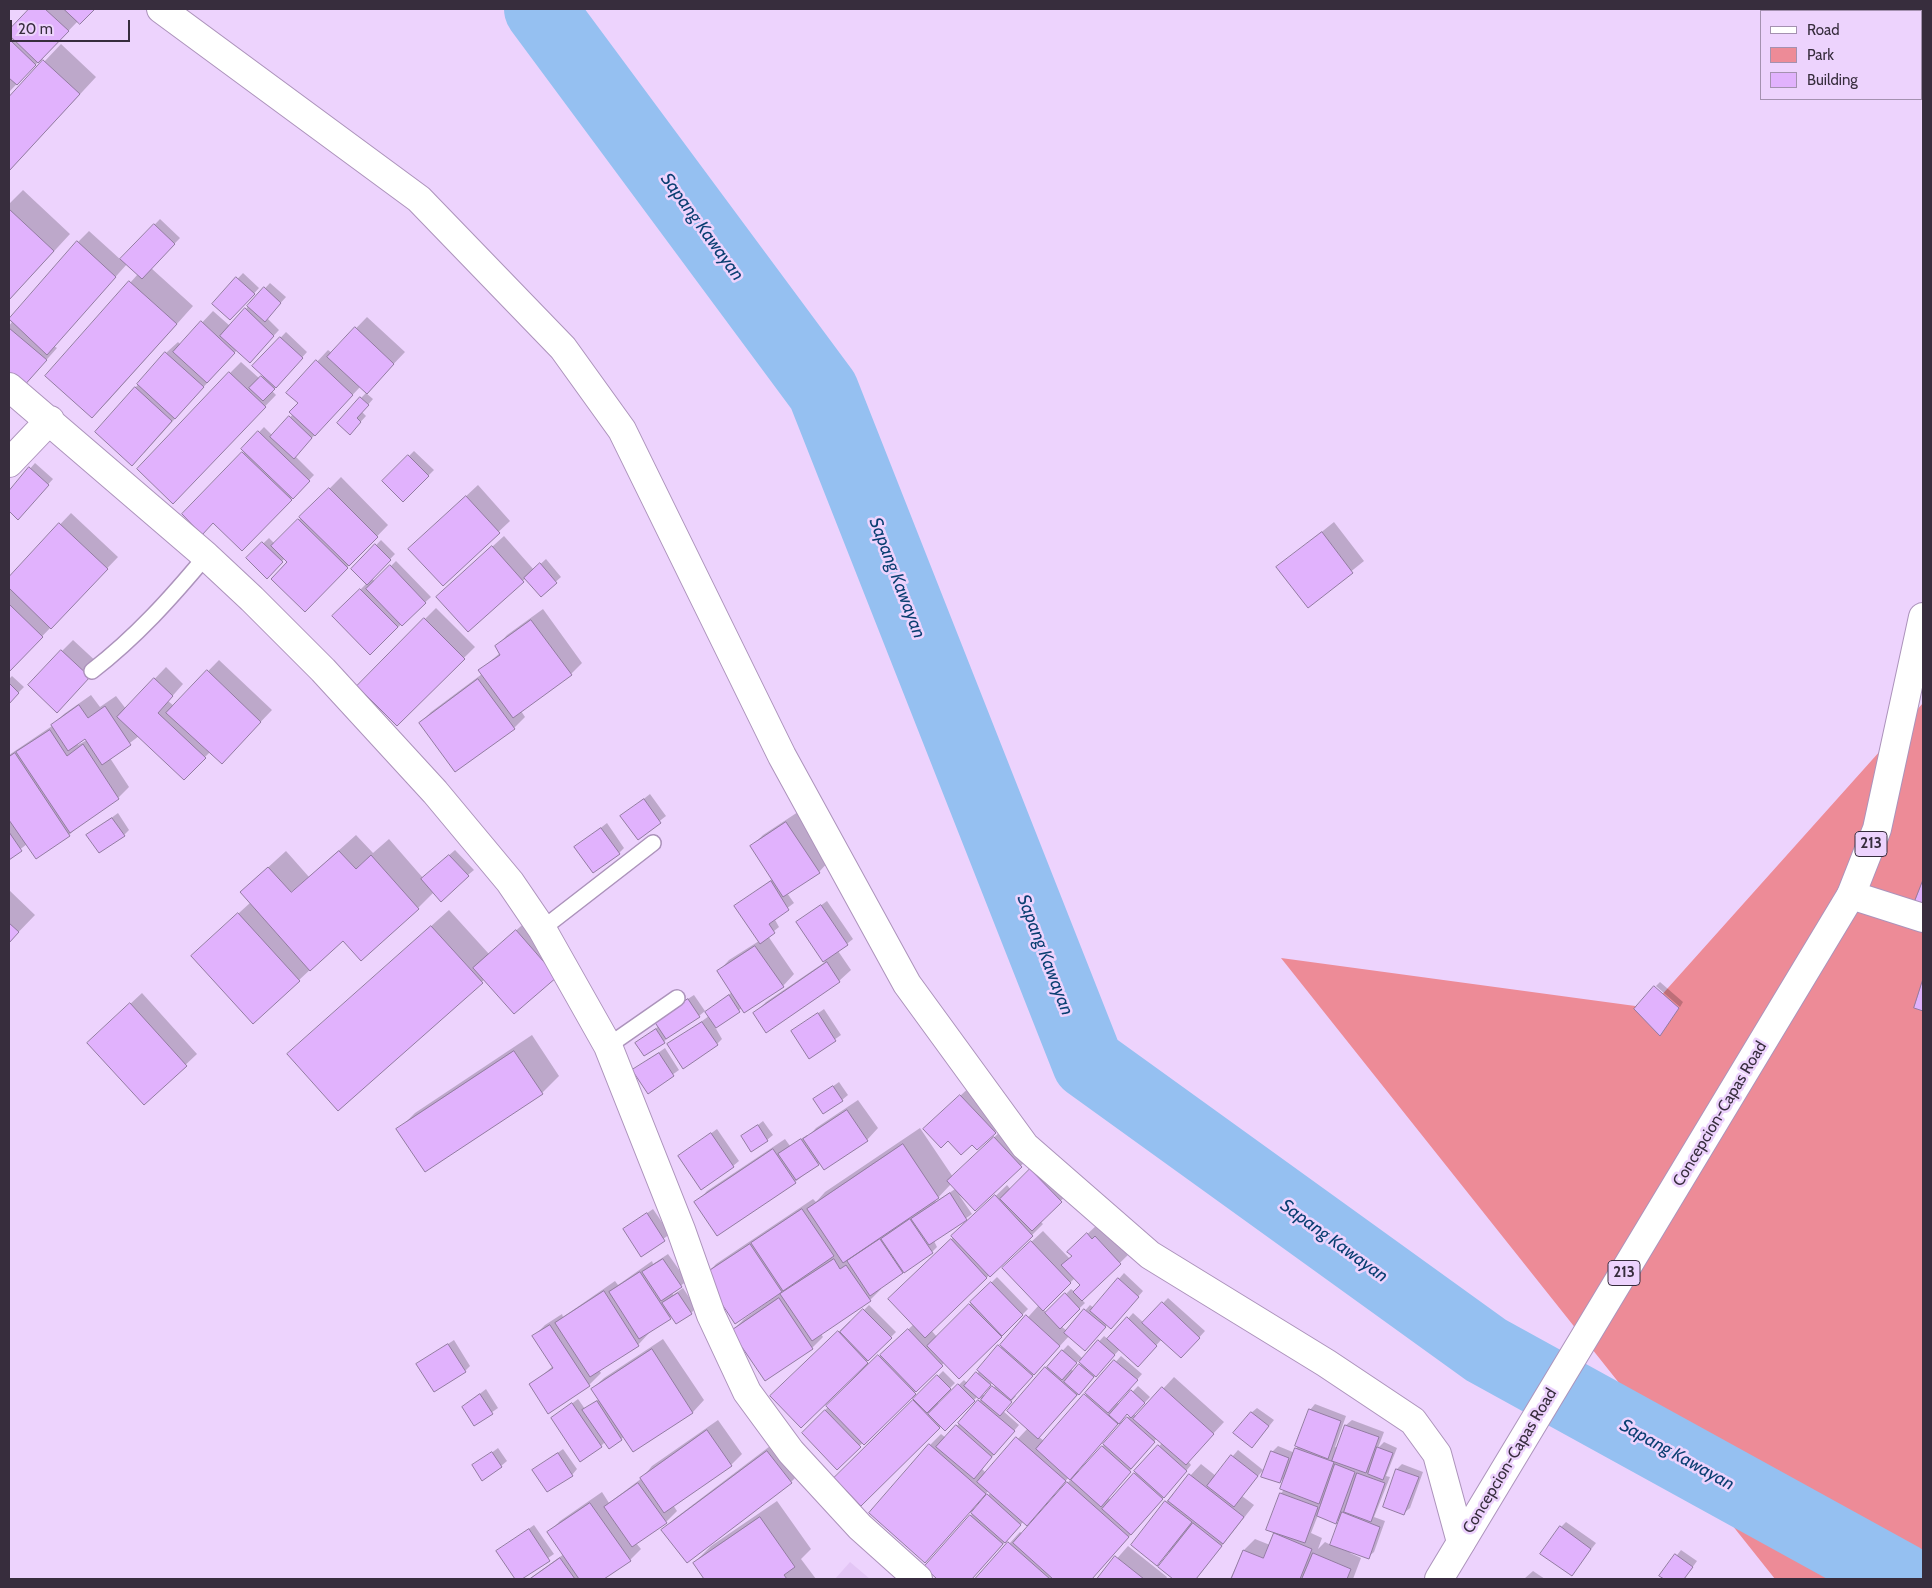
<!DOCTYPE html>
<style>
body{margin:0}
#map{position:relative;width:1932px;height:1588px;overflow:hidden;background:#edd3fd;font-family:Cabin,sans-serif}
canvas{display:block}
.frame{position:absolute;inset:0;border:10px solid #372d3d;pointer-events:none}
.legend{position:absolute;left:1760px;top:10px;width:162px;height:90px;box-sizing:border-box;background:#edd3fd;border:1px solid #a491b0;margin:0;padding:6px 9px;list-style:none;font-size:15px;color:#372d3d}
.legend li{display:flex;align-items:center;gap:10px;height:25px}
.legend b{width:25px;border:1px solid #a491b0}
.scale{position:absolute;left:10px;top:20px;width:120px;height:22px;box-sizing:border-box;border:2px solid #372d3d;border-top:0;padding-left:6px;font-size:15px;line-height:18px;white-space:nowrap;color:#372d3d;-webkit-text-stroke:4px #edd3fd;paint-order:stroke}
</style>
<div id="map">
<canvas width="1932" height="1588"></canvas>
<div class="frame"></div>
<ul class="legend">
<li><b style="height:6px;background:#fff"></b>Road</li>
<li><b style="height:14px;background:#ed8b97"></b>Park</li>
<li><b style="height:14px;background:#e1b2fd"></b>Building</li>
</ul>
<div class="scale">20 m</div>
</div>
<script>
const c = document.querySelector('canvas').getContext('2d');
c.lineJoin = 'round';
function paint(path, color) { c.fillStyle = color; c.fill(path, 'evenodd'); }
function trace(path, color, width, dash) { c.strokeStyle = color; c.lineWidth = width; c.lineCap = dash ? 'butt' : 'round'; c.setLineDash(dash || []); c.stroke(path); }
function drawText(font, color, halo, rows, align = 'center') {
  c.font = font + ' Cabin,sans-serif'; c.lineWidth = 5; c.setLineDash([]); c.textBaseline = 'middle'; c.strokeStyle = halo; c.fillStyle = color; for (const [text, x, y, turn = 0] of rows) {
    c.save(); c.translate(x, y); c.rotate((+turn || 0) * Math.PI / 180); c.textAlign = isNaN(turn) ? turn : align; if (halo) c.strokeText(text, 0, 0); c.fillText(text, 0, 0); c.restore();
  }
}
paint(new Path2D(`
 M850,1562L870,1579H835Z`), '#e3c5f5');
paint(new Path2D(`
 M1923,703V1579H1775L1281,958L1650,1008Z`), '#ed8b97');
paint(new Path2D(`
 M31,9H93L80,22L78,21L9,92V29L10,30Z
 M61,44L96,77L9,171V99Z
 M23,190L70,234L9,300V204Z
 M160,219L180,238L151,268L193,306L109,400L92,417L47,376L138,274L127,264L54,346L57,348L33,375H9V326L12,322L10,320L78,242L89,231L121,260Z
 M243,273L259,288L236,313L214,304Z
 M270,283L286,297L267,318L279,330L255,356L237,350L144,453L96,432L166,353L178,342L181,345L213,311L230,326Z
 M367,317L405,352L366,393L373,399L362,412L366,416L355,428L361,398L366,393L360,387L295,456L314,475L242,550L213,522L184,514L245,451L243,449L264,427L273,436L293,414L299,403L288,393L328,350L332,353Z
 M286,332L307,352L272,391L276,395L184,491L230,373L241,362L260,379L264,375L254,366Z
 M414,451L434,470L403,501L384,481Z
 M35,463L53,479L18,518L9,510V493Z
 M341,477L388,525L305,611L289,562L285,558L267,577L248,558L269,538L275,544Z
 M478,485L510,521L443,584L421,538Z
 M71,513L118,557L9,671V578Z
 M1334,522L1364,561L1308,606L1278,567Z
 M504,536L534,570L546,559L561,577L541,595L526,578L468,630L449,586Z
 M381,540L395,554L372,578L375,582L396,561L431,597L370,653L334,616L367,583L353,569Z
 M436,608L475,647L397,724L358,686Z
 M543,609L582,663L571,674L521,711L525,717L514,728L420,723L431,712L482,674L480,670L500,653L496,647L507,635Z
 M73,640L100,665L68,700L62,651Z
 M219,660L272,710L233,751L210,752L184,778L139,736L110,758L129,787L118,798L79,825L69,835L27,844L9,858V755L52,726L64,714L91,695L100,707L116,696L126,709L166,667L183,684L168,701L174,706ZM85,737L87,740L78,745L77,743Z
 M12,676L24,687L9,702V679Z
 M650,794L666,816L638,838L622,816Z
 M798,812L830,860L819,872L787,893L794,903L774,918L779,927L768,936L794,974L783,986L742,1008L715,1027L722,1039L717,1044L669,1045L709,1016L707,1012L732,992L718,972L729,960L759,941L736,906L773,879L752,846L763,835Z
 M118,813L129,830L124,835H88Z
 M607,823L624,848L619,853L576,847Z
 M356,835L373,853L389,839L423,878L455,850L474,870L468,875L434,892L418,908L343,939L253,1023L204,945L251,902L241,892L286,851L309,877Z
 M9,890L35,915L9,942Z
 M827,901L853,939L838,951L851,970L839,981L767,1031L755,1013L766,1002L825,962L798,922Z
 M449,910L489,954L528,920L567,965L485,979L339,1110L289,1054Z
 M1660,982L1683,1002L1680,1007L1656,986Z
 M142,993L197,1054L144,1104L100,1032Z
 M694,995L705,1011L699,1016L669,1036L664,1042L637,1043L659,1026L661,1016Z
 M824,1009L841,1035L810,1057L793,1031Z
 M532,1035L559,1076L542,1093L398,1130L415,1113Z
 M665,1048L679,1070L648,1092L634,1070Z
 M839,1082L848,1095L842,1100L815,1099Z
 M972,1085L1006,1121L995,1132L936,1118Z
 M858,1100L878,1128L867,1140L820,1162L795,1182L696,1203L707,1191L785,1139L790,1146L807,1135L808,1137L816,1128Z
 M763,1121L773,1135L767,1140L743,1137Z
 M1006,1126L1032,1155L975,1210L959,1195L972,1214L934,1241L937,1247L932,1252L880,1287L881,1289L870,1300L821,1334L823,1337L812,1348L732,1331L744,1319L791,1285L735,1322L705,1276L716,1264L813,1199L816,1202L825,1192L920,1128L953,1177ZM951,1184L955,1189L936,1202L935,1201Z
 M717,1129L739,1161L733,1166L680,1156Z
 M1042,1159L1072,1190L1040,1221L1043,1224L1032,1235L931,1330L937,1337L997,1277L1028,1309L1001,1336L945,1362L837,1468L804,1433L839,1395L914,1324L901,1288L1007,1185L1011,1190Z
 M653,1209L670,1234L641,1255L624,1229Z
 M1099,1223L1131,1252L1082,1300L1085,1303L1061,1326L1067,1331L1090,1305L1094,1308L1124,1273L1143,1291L1116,1322L1107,1325L1090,1344L1069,1336L1015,1395L1016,1396L1003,1411L1019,1425L982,1469L986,1473L1028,1428L1046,1368L1068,1345L1083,1359L1104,1336L1109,1340L1133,1313L1144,1323L1168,1298L1205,1331L1187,1351L1162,1339L1138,1365L1120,1349L1039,1437L1044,1441L1121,1356L1142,1374L1117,1403L1120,1405L1138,1386L1150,1397L1134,1414L1137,1417L1174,1377L1224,1422L1188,1461L1191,1465L1173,1487L1092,1579H977L1020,1532L1023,1534L1071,1479L1069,1477L1038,1513L1024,1521L972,1579H939L926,1567L991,1492L989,1490L936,1550L930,1445L941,1434L946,1438L981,1399L978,1396L945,1429L941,1426L861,1504L835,1478L943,1371L955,1383L936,1402L939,1404L964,1380L968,1384L1039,1305L1015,1257L1043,1231L1070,1259L1080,1241ZM1075,1278L1082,1285L1075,1292L1071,1289L1047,1313L1043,1309ZM1079,1360L1082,1363L1074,1372L1071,1369ZM993,1382L996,1385L986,1396L982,1394ZM1128,1413L1130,1415L1080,1472L1077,1470ZM1157,1438L1162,1443L1112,1500L1108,1498Z
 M668,1254L687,1281L672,1292L673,1295L683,1288L696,1308L691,1313L672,1316L648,1332L649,1333L638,1345L599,1370L601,1373L589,1385L549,1412L531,1385L553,1366L534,1336L545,1325L562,1314L563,1317L615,1281L618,1285L652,1261L653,1264Z
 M869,1305L896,1332L801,1427L772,1396L850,1321L851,1323Z
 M663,1339L704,1400L693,1412L633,1450L624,1437L609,1447L605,1442L601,1446L553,1418L578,1399L585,1409L599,1399L592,1389L604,1378Z
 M454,1340L470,1366L465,1371L418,1364Z
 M486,1389L498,1408L475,1424L463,1407Z
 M1315,1404L1346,1416L1335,1447L1338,1448L1346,1425L1352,1420L1384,1432L1378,1448L1384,1442L1397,1448L1386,1476L1390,1477L1374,1517L1385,1521L1374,1552L1368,1557L1351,1551L1350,1553L1361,1558L1353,1579H1230L1244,1550L1255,1539L1270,1545L1277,1532L1268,1529L1281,1493L1284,1490L1287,1475L1280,1482L1272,1452L1278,1446L1295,1453L1310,1410ZM1318,1515L1336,1522L1342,1517L1331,1545L1325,1542L1318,1549L1322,1538L1311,1533Z
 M1257,1408L1274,1420L1257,1441L1251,1413Z
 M718,1420L742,1454L731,1465L673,1505L677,1511L666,1522L636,1543L641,1549L630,1560L602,1579H529L564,1554L549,1532L560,1521L602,1492L609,1503L642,1478L652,1466Z
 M778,1440L802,1471L791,1482L663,1531L674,1519Z
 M498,1448L507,1461L501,1466H474Z
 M563,1449L577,1469L572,1475L534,1470Z
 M1238,1450L1263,1470L1242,1496L1254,1505L1196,1579H1171L1173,1577L1169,1552L1157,1564L1132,1545L1166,1502L1201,1464L1216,1476Z
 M1402,1464L1423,1472L1410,1508L1404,1513L1384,1506L1397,1469Z
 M777,1501L811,1549L801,1559L816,1579H706L694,1563L711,1546Z
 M1566,1522L1596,1543L1571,1575L1561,1527Z
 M534,1525L554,1554L517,1579L498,1551Z
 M1128,1546L1167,1577L1166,1579H1099Z
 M1681,1550L1697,1561L1684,1579H1666L1661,1576Z
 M1533,1571L1545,1579H1524Z`), '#0003');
trace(new Path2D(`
 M540,9L823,391L1088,1063L1486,1350L1902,1579`), '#95c0f1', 72);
const building = new Path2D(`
 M29,9H45L69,31L38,63L9,35V30Z
 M64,9H95L80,24Z
 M9,39L36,65L17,85L9,78Z
 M43,60L80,94L9,171V97Z
 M9,209L54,251L9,300Z
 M154,224L175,244L142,279L120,259Z
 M77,241L116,277L47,355L9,319Z
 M236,277L255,294L230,320L212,304Z
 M129,281L177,324L92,418L45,376Z
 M264,287L281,303L265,322L247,306Z
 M245,308L274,336L250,363L220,336Z
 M201,321L235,353L207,383L173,352Z
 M355,327L394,364L367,394L327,357Z
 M9,328L47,360L22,388L9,376Z
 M280,337L303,358L276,388L252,366Z
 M165,352L204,387L175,419L137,384Z
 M316,360L353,395L315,436L289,412L298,403L286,393Z
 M229,372L266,407L173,504L137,469Z
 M261,376L275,389L263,401L249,388Z
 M135,387L172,421L132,466L95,432Z
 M360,397L369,405L357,418L361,422L350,435L337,423Z
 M289,416L312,438L294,459L270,437Z
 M258,431L310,481L293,499L241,449Z
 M242,452L292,500L242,551L213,523L202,535L182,514Z
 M408,455L429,476L403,502L382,481Z
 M29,467L49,485L18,520L9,511V491Z
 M329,488L378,537L349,566L299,517Z
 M466,496L500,533L443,586L408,549Z
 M298,519L348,568L305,612L271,579L287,562L271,546Z
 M59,523L108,569L51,629L9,588V577Z
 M1322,532L1353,573L1308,608L1276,567Z
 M262,542L283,562L267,579L246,558Z
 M375,544L391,560L367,585L351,569Z
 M492,546L524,582L468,632L436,597Z
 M540,563L557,583L541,597L524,578Z
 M390,565L426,603L402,626L366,589Z
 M360,589L398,627L370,655L332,616Z
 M9,604L43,637L9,672Z
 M424,618L465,659L397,726L357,686Z
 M531,620L572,675L513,718L478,670L500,655L495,646Z
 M61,650L90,677L57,713L28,685Z
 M207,670L261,722L222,764L166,713Z
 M154,678L173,696L158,713L206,758L184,780L117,717Z
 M478,679L515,729L455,772L419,723Z
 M9,683L19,693L9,704Z
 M79,705L88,718L105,706L131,745L102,765L85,739L68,751L51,725Z
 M50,730L67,756L83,744L119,799L70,833L16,752Z
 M15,753L70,836L36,859L9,820V757Z
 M644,799L661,823L638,840L620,816Z
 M112,818L125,836L99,853L86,835Z
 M786,822L820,873L783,897L750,846Z
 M601,828L620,854L593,873L574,847Z
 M9,832L22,851L9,860Z
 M339,851L356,869L371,855L419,909L361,961L343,941L310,971L240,892L268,867L291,892Z
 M449,855L469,876L441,902L421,879Z
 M1923,880V904L1915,901Z
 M771,881L789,910L769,924L775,933L760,944L734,906Z
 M821,905L848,945L823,962L796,922Z
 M238,913L300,981L253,1024L191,956Z
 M9,923L19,932L9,943Z
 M431,926L483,983L338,1111L287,1054Z
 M516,930L557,977L514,1014L473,968Z
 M755,946L784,987L744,1013L717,971Z
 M827,962L840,982L766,1033L753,1013Z
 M1923,979V1011L1914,1008Z
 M1654,986L1679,1008L1660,1036L1634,1009Z
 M729,995L740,1012L716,1028L705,1012Z
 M688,999L700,1017L666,1039L654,1021Z
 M130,1003L187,1066L144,1105L87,1043Z
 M818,1013L836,1041L809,1059L791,1031Z
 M702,1022L718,1045L683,1069L667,1044Z
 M656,1029L665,1043L644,1056L635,1043Z
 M514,1051L543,1094L425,1172L396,1129Z
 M659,1053L674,1076L648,1094L632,1070Z
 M833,1086L843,1101L823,1114L813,1099Z
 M960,1095L996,1133L977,1150L972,1145L961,1155L948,1141L941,1148L923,1129Z
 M847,1110L868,1141L824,1170L803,1139Z
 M758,1125L768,1141L751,1152L741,1136Z
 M711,1133L734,1167L701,1190L678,1156Z
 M994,1137L1022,1167L975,1211L947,1181Z
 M801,1139L819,1165L796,1180L778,1154Z
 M903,1144L939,1198L843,1263L807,1209Z
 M773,1149L796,1183L717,1236L694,1202Z
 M1030,1169L1062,1202L1032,1231L1000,1199Z
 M950,1193L967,1220L929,1245L911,1219Z
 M995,1195L1033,1236L990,1277L951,1236Z
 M802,1209L834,1256L783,1291L751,1243Z
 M647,1213L665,1241L641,1257L623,1229Z
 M910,1219L933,1253L904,1273L881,1239Z
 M1087,1233L1092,1239L1095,1236L1121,1264L1082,1301L1073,1292L1080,1285L1061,1265L1072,1256L1067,1252Z
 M880,1239L903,1273L870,1296L847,1261Z
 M951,1239L987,1278L925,1338L888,1299Z
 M1031,1241L1071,1283L1043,1311L1002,1268Z
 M750,1244L782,1292L735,1324L703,1275Z
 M663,1259L682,1287L661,1301L642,1272Z
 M834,1259L840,1269L846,1265L871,1301L812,1341L780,1294Z
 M640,1272L671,1319L639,1339L609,1292Z
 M1118,1278L1139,1297L1111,1329L1090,1311Z
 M991,1282L1023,1315L1002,1336L970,1302Z
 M604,1291L639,1346L590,1377L555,1323Z
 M678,1293L692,1314L676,1324L662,1303Z
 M1065,1293L1080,1309L1060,1329L1045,1313Z
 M779,1298L813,1349L765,1381L731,1331Z
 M1162,1302L1200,1338L1181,1358L1142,1323Z
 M969,1304L1002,1337L959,1379L927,1346Z
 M863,1309L892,1338L868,1361L840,1332Z
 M1084,1309L1106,1327L1085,1351L1064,1333Z
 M1026,1315L1060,1346L1034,1375L1000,1345Z
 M1127,1317L1157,1346L1138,1367L1107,1339Z
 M550,1325L590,1386L548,1414L529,1384L553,1368L532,1336Z
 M908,1329L943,1366L916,1392L880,1355Z
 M838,1331L868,1363L801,1428L770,1396Z
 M1098,1340L1115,1355L1096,1377L1079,1362Z
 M448,1344L466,1372L434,1392L416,1364Z
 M998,1345L1033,1376L1011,1400L977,1370Z
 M652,1349L693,1413L633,1452L591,1389Z
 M1062,1350L1077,1363L1062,1380L1047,1367Z
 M878,1355L916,1394L864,1445L826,1406Z
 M1114,1360L1138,1380L1108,1413L1085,1393Z
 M1079,1364L1094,1377L1079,1395L1064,1382Z
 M1045,1367L1077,1395L1038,1439L1007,1411Z
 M976,1372L991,1385L979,1399L964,1386Z
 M937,1375L951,1389L927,1413L913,1399Z
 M958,1384L975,1401L945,1431L928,1414Z
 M992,1386L1012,1402L1000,1416L981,1400Z
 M1162,1387L1214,1434L1186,1465L1133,1419Z
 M1131,1390L1145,1403L1131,1418L1127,1414L1119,1424L1109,1415Z
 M480,1394L493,1414L474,1426L462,1407Z
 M1084,1394L1118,1424L1070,1480L1036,1449Z
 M913,1400L940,1428L861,1506L834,1478Z
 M978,1400L1015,1431L994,1455L958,1423Z
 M597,1401L622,1440L609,1449L582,1410Z
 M572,1403L602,1447L580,1462L551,1418Z
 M1309,1409L1341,1421L1328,1459L1295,1446Z
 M825,1410L861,1447L837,1470L802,1433Z
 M1251,1412L1269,1426L1252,1448L1233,1433Z
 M1127,1417L1155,1442L1131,1469L1103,1444Z
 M956,1425L992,1457L974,1479L936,1447Z
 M1345,1425L1379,1437L1366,1473L1332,1461Z
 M707,1430L732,1466L664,1513L640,1478Z
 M1016,1437L1066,1481L1027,1526L977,1482Z
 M929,1444L986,1494L925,1563L869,1513Z
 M1158,1445L1187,1471L1164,1498L1134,1471Z
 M1102,1446L1131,1472L1101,1507L1071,1480Z
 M1377,1447L1393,1453L1383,1480L1368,1474Z
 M1295,1448L1334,1462L1319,1504L1280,1489Z
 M767,1451L792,1483L687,1563L661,1530Z
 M1271,1451L1289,1458L1280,1483L1261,1477Z
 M492,1452L502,1467L482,1481L472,1465Z
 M558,1453L573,1476L547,1492L532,1470Z
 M1231,1455L1258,1476L1234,1507L1207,1486Z
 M1335,1464L1355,1472L1336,1524L1317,1516Z
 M1396,1469L1419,1477L1404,1515L1383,1507Z
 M1134,1473L1163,1499L1131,1535L1102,1509Z
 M1357,1473L1385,1483L1371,1522L1344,1512Z
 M1189,1474L1244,1517L1223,1544L1168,1501Z
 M1067,1482L1129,1537L1092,1579H1053L1013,1543Z
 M638,1483L667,1523L632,1547L604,1507Z
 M1280,1493L1318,1507L1305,1543L1266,1530Z
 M987,1494L1021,1525L1005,1543L971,1513Z
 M1165,1501L1192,1522L1157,1566L1131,1545Z
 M590,1503L631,1561L604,1579H579L547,1532Z
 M1342,1512L1380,1527L1369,1559L1330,1545Z
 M970,1515L1003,1544L972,1579H937L924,1567Z
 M760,1517L795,1567L784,1575L787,1579H704L693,1563Z
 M1193,1523L1222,1546L1196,1579H1173L1158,1567Z
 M1560,1526L1591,1549L1572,1576L1540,1554Z
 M529,1529L550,1561L522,1579H515L496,1551Z
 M1274,1533L1312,1549L1300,1579H1231L1243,1550L1263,1558Z
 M1008,1542L1050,1579H975Z
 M1313,1553L1351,1569L1347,1579H1302Z
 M1675,1554L1693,1567L1684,1579H1664L1659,1576Z
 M1115,1556L1144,1579H1097Z
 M560,1558L575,1579H530Z`);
paint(building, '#e1b2fd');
trace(building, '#927ba1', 1);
const service = new Path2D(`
 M92,671C136,637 171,598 206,556
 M542,929L653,843
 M608,1046L677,998`);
const minor = new Path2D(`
 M161,9L419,199L563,348L622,430L782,756L907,984L1025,1146L1150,1255L1326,1363L1413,1421L1437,1454L1461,1542
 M9,387L206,556L252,599L323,670L435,792L510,882L542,929L608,1046L681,1230L711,1315L747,1392L791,1452L860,1527L918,1579
 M9,463L50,420
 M1851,895L1923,918`);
const primary = new Path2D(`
 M1439,1579L1851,895L1877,829L1923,617`);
trace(service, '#ac93bb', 18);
trace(minor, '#ac93bb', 30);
trace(primary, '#ac93bb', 30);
trace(service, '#fff', 15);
trace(minor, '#fff', 28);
trace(primary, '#fff', 28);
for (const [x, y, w] of [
 [1871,844,32],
 [1624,1273,32]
]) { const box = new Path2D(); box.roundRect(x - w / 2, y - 12.5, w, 25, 4); c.fillStyle = '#edd3fd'; c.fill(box); trace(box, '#372d3d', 1); }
drawText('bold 15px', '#372d3d', null, [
 ["213",1871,844],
 ["213",1624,1273]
]);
drawText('16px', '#372d3d', '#edd3fd', [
 ["Concepcion-Capas Road",1720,1114,-59],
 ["Concepcion-Capas Road",1510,1461,-59]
]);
drawText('italic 18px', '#0a3f72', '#edd3fd', [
 ["Sapang Kawayan",702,227,54],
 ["Sapang Kawayan",897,578,69],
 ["Sapang Kawayan",1045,955,69],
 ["Sapang Kawayan",1334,1241,36],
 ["Sapang Kawayan",1677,1455,29]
]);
</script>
